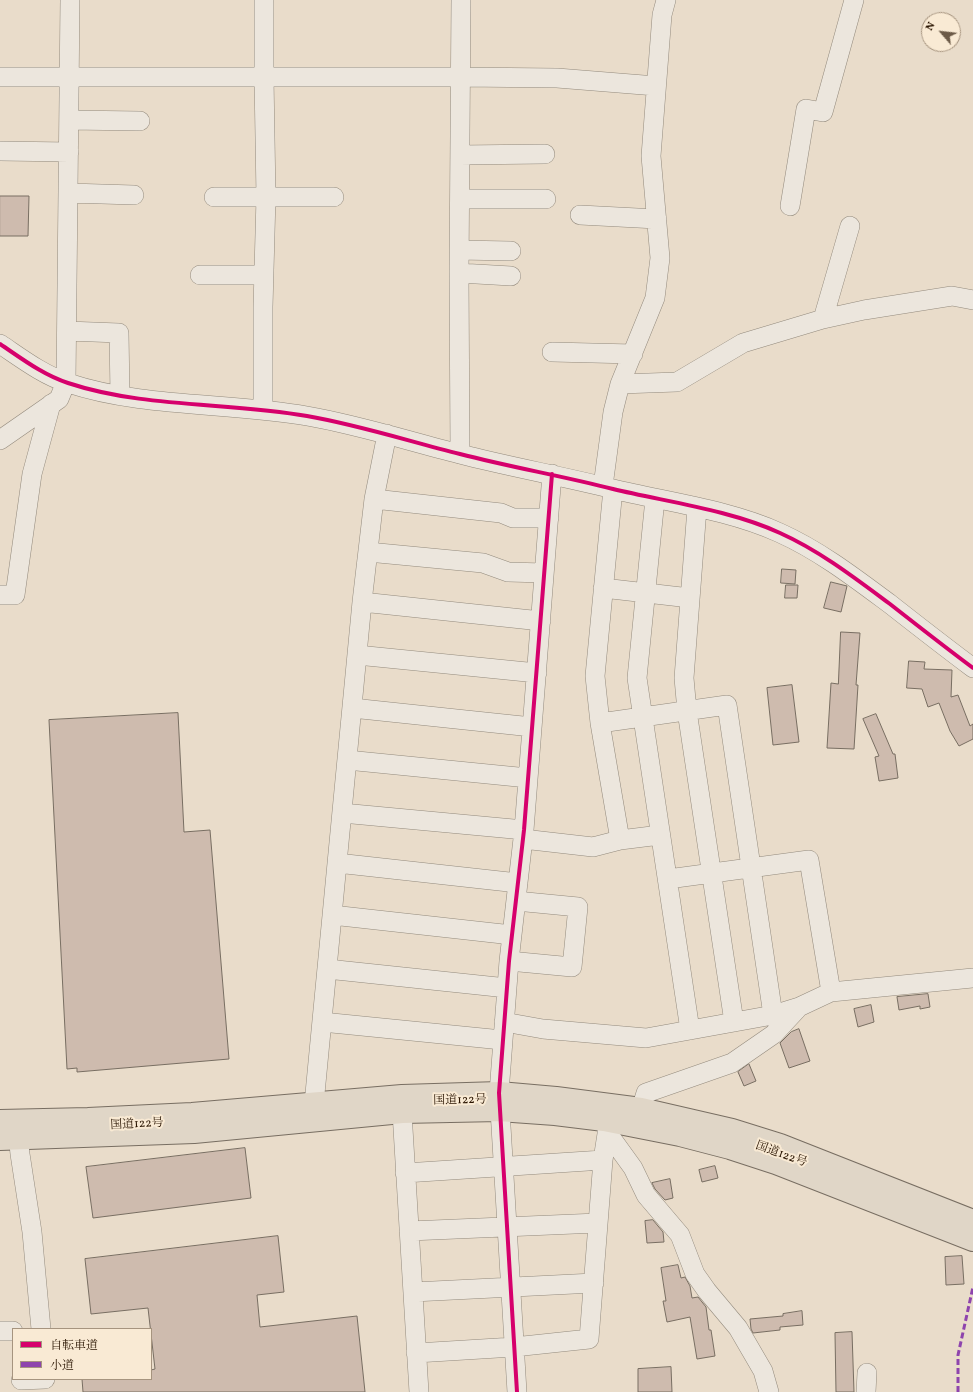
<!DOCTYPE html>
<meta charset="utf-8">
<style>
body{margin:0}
#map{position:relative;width:973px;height:1392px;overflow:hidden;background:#e9dcca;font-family:Vollkorn,"Noto Serif JP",serif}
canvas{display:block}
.legend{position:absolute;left:12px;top:1328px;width:140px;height:52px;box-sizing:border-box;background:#f9ead4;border:1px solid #a6947f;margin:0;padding:5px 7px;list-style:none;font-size:12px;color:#291400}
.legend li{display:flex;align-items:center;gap:8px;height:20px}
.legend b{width:20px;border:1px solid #a6947f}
.north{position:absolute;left:921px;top:12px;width:40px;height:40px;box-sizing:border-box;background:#f9ead4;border:1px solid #a6947f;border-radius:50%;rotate:298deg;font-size:11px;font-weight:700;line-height:16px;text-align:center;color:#291400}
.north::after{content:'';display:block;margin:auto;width:14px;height:18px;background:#6c5a47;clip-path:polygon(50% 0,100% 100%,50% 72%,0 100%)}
</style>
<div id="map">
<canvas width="973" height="1392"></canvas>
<ul class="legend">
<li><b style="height:5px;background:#d6006c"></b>自転車道</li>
<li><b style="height:5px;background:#8e44ad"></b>小道</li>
</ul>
<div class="north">N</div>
</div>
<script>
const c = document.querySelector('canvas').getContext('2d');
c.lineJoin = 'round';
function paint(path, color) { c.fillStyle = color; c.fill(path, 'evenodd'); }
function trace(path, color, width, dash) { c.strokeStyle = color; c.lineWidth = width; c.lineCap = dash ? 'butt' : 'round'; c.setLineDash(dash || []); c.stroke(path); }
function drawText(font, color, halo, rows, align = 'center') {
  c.font = font + ' Vollkorn,"Noto Serif JP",serif'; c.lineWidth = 4; c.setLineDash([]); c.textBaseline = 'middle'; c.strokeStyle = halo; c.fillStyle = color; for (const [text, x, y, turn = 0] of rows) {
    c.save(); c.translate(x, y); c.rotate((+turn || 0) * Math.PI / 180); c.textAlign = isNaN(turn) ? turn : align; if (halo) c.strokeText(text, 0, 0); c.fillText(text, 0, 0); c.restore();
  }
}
const building = new Path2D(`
 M0,196H29L28,236H0Z
 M782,569L796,570L795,584L781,583Z
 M831,582L847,586L841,612L824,608Z
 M786,585H798L797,598H785Z
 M841,632L860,633L856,685H858L854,749L827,748L831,683L838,684Z
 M909,661L925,662L924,669L952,670L951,697L958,695L970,726L973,724V739L959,746L950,731L939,703L928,707L922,689L907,688Z
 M792,685L799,742L773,745L767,688Z
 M178,713L184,832L210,830L229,1059L77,1072V1068L67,1069L49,720Z
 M876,714L893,754H895L898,778L879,781L875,757L879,756L863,719Z
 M928,994L930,1007L920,1009V1006L899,1010L897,997Z
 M871,1005L874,1022L858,1027L854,1009Z
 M799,1029L810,1061L789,1068L780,1043L791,1032Z
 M749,1064L756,1081L744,1086L738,1072Z
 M245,1148L251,1198L93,1218L86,1167Z
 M715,1166L718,1178L702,1182L699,1170Z
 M670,1179L673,1198L665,1200L655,1189L652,1183Z
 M653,1220L663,1232L664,1242L647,1243L645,1221Z
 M278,1236L284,1292L257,1295L260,1327L357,1316L365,1392H83L82,1379H151V1370L155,1369L148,1308L91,1314L85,1259Z
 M962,1256L964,1284L946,1285L945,1257Z
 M678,1265L681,1278L685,1277L690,1286L692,1298L698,1297L706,1307L709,1330H711L715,1356L697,1359L690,1317L667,1322L663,1301H666L661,1268Z
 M802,1311L803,1325L780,1327V1330L753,1333L751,1329L750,1319L783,1316V1314Z
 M852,1332L854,1392H836L835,1333Z
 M671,1367L672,1392H638V1369Z`);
paint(building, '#cebbae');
trace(building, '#786e62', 1);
const minor = new Path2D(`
 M0,77H461L557,78L656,86
 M69,120L140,121
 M0,151L69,152
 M460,155L545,154
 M69,193L134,195
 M214,197H334
 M460,199H546
 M790,206L806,109L823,112L854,0
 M580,215L657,219
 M459,250L511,251
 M459,273L511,276
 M200,275H264
 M823,319L850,226
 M67,331L119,333L120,395
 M0,344C21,358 43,375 68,383C143,408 229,402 307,416C359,425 408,441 460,454C510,467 562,476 613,489C667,502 730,510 780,533C820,551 855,578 890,604C918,626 945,647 973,668
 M552,352L633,354
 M620,384L677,382L743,343L823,319L864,310L952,296L973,300
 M263,410V307L266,197L264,78V0
 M0,440L59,399L66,382L70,0
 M460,454L459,273L461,0
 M603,486L613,412L620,384L655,298L660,258L651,156L662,15L666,0
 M613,489L595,676L600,723L620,840
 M374,499L501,513L513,518H549
 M655,499L637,678L690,1030
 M697,508L684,678L687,711L734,1022
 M368,552L483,563L508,572L544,573
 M603,588L690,598
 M0,595H15L32,474L51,404
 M362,602L541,621
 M357,655L537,673
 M352,708L532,727
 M600,723L727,705L773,1015
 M347,760L528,778
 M342,813L524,830
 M523,839L593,847L620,840L660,835
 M337,863L518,883
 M668,879L809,860L831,992
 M332,915L512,935
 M509,961L572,967L578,907L516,901
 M327,969L507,988
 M322,1022L502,1040
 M504,1022L543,1029L646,1038L773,1015L799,1007L831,992L973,978
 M314,1104L362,602L374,499L387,434
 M641,1109L646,1093L732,1063L774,1034L799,1007
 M402,1112L419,1392
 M17,1124L20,1154L32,1232L41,1329
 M607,1132L633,1168L646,1195L680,1235L695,1274L707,1291L738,1328L763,1371L769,1392
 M405,1173L603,1160
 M409,1231L598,1223
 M413,1292L594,1283
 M0,1331H13
 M416,1353L514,1347L589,1339L603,1160L609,1121
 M21,1380L45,1379
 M517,1392L499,1093L509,961L524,830L552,474
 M866,1392L867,1373`);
const highway = new Path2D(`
 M0,1121L88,1119L192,1114L402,1096L499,1093L556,1098L641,1109L732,1130L780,1145L973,1221
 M0,1139L194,1132L402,1112L499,1110L555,1114L604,1120L680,1135L730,1148L776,1163L973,1240`);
trace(minor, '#938a7d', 20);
trace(highway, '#786e62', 24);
trace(minor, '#ece6dd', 19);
trace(highway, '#e0d6c7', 22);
trace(new Path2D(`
 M958,1392V1355L973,1287`), '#8e44ad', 3, [6, 3]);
trace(new Path2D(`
 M0,344C21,358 43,375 68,383C143,408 229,402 307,416C359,425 408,441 460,454C510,467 562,476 613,489C667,502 730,510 780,533C820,551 855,578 890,604C918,626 945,647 973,668
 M517,1392L499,1093L509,961L524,830L552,474`), '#d6006c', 4);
drawText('12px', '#291400', '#f9ead4', [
 ["国道122号",460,1101,-1],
 ["国道122号",137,1125,-3],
 ["国道122号",781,1155,20]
]);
</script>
